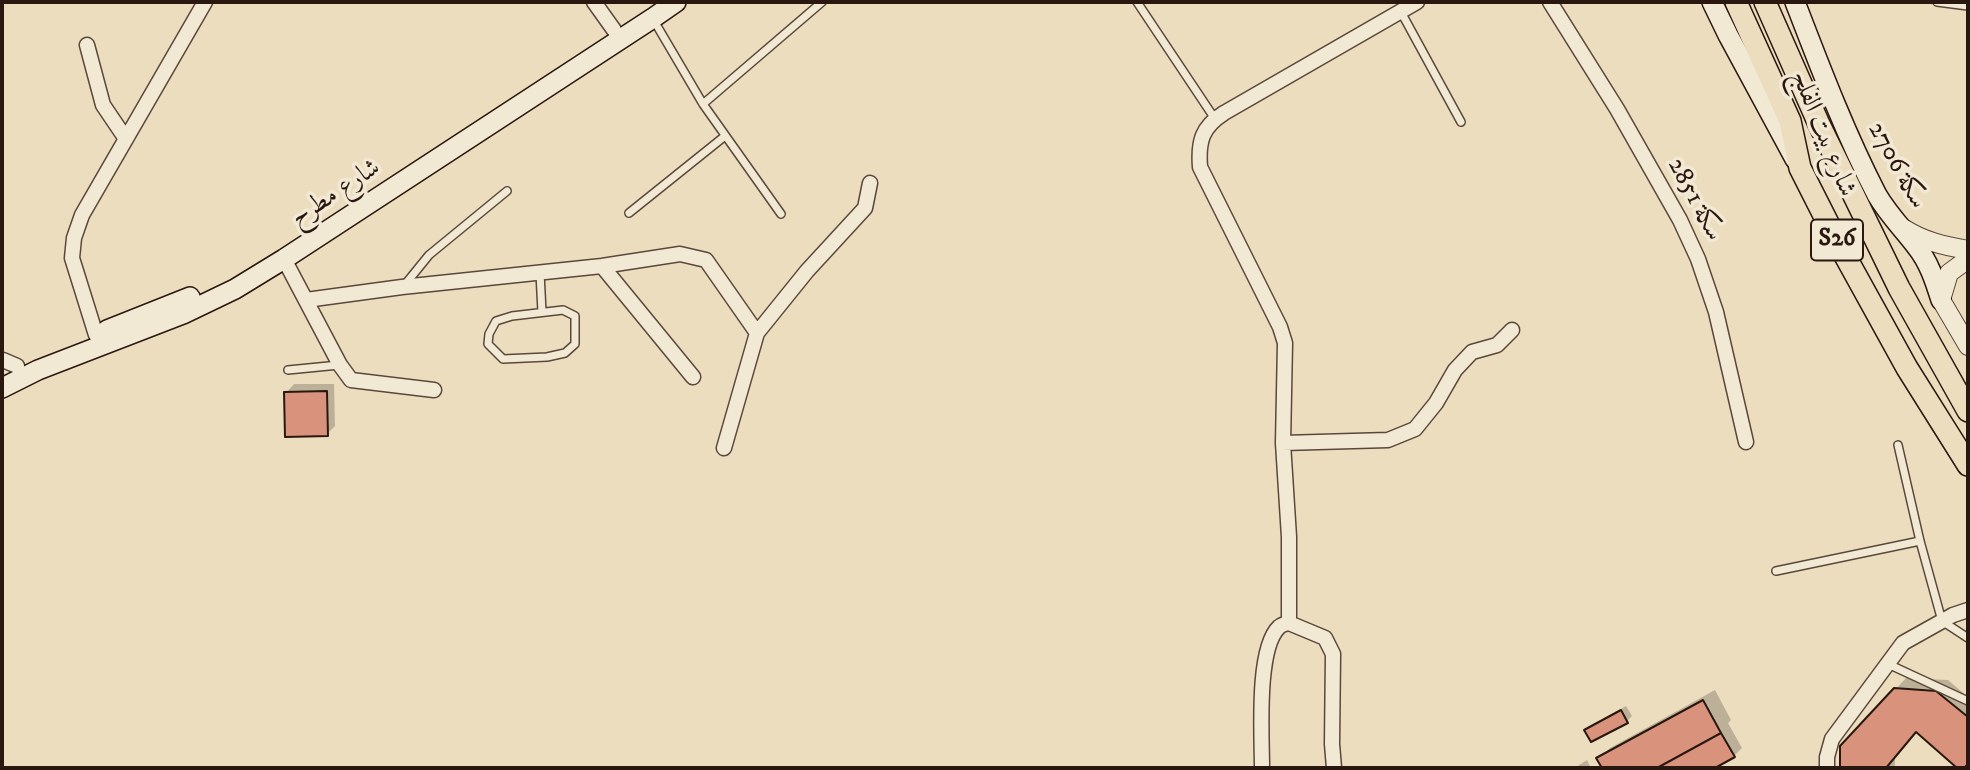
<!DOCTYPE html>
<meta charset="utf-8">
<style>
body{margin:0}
#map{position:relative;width:1970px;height:770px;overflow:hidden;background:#ebddbe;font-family:"IM FELL DW Pica",serif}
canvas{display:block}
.frame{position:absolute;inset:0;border:4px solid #2a170f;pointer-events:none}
</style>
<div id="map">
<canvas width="1970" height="770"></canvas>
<div class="frame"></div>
</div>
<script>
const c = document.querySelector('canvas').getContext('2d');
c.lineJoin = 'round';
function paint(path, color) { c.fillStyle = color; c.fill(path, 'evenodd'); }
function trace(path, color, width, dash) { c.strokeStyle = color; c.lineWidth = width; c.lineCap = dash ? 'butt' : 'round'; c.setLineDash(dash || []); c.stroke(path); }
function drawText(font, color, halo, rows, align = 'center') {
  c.font = font + ' "IM FELL DW Pica",Amiri,serif'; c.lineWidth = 7; c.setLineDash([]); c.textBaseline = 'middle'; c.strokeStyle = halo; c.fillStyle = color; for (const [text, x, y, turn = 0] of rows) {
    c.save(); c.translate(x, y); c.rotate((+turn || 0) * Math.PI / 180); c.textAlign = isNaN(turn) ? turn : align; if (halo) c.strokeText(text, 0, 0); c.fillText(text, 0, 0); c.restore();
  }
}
paint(new Path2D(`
 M294,384H334L335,426L327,434L286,393Z
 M1906,678L1948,680L1968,697V762L1960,768L1917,731L1895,757V768H1842V747Z
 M1715,690L1731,720L1728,723L1742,748L1734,756L1712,768H1604L1599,759L1610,748Z
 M1626,706L1632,716L1627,721L1586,730L1592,725Z
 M1587,760L1591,768H1576L1579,765Z`), '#0003');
const building = new Path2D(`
 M327,391L328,436L285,437L284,392Z
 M1894,688L1936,691L1968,717V764L1964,768H1957L1916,732L1886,768H1840V746Z
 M1703,700L1721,733L1657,768H1602L1596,758Z
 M1621,710L1628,723L1591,742L1584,730Z
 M1721,733L1735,757L1715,768H1657Z`);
paint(building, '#d9937c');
trace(building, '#2a170f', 2);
const service = new Path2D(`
 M1137,2L1215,119
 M1937,2L1968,6
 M1401,12L1461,122
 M653,19L703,104L781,214
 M703,104L822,2
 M629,213L725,136
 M540,273L542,312
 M403,287L429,255L507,191
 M563,310L575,316V344L565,353L547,357L503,359L488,344L489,334L496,321L512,316Z
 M288,370L339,365
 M1898,445L1920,541L1942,621L1968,638
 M1776,571L1920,541
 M1888,664L1968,701`);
const minor = new Path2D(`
 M594,2L614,30
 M1550,2L1617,109L1680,220L1698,259L1716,312L1746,442
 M87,45L103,105L126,139
 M284,259L340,365L351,380L434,390
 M602,266L693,377
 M306,300L402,287L602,266L680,254L706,260L757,333
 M96,335L72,258L74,238L82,215L205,2
 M3,360L17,366
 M1283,443L1388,440L1415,429L1436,403L1455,370L1472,352L1497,345L1512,330
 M724,448L757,333L807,271L865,208L870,183
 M1289,623L1325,638L1333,654L1332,744L1334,768
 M1262,768C1262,736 1256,649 1279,627C1281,625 1287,623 1289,623V537L1283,443L1285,343L1280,327L1200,167C1198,141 1202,127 1224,113L1417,2
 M1827,768V757L1832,739L1903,643L1953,615L1968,610`);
const tertiary = new Path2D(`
 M1903,228C1923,241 1944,246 1968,250
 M1968,259L1949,273L1941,300L1968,346`);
const secondary = new Path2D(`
 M1712,2L1728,35L1795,159
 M1795,2C1820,67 1845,133 1877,195C1888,214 1903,229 1916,246C1929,262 1935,281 1941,300
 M107,330L190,297
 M2,388L38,370L183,314L235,289L284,259L653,18L676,2`);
const primary = new Path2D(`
 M1736,2L1790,121L1800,168L1838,243L1907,368L1968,465
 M1765,2L1818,122L1899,288L1968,411`);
trace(service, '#5a483b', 10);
trace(minor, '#5a483b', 17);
trace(tertiary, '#5a483b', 20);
trace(secondary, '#2a170f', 22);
trace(primary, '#2a170f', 24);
trace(service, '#f2e9d5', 7);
trace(minor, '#f2e9d5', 14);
trace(tertiary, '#f2e9d5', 18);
trace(secondary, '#f2e9d5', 19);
trace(primary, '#ebddbe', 21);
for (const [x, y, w] of [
 [1837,240,52]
]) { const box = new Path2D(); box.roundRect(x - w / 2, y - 20.5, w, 41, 5); c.fillStyle = '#f2e9d5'; c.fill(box); trace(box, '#2a170f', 2); }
drawText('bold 24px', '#2a170f', null, [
 ["S26",1837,240]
]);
drawText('26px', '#2a170f', '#f2e9d5', [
 ["شارع بيت الفلج",1822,134,68],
 ["سكة 2706",1896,166,61],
 ["شارع مطرح",336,194,-33],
 ["سكة 2851",1694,200,62]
]);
</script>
